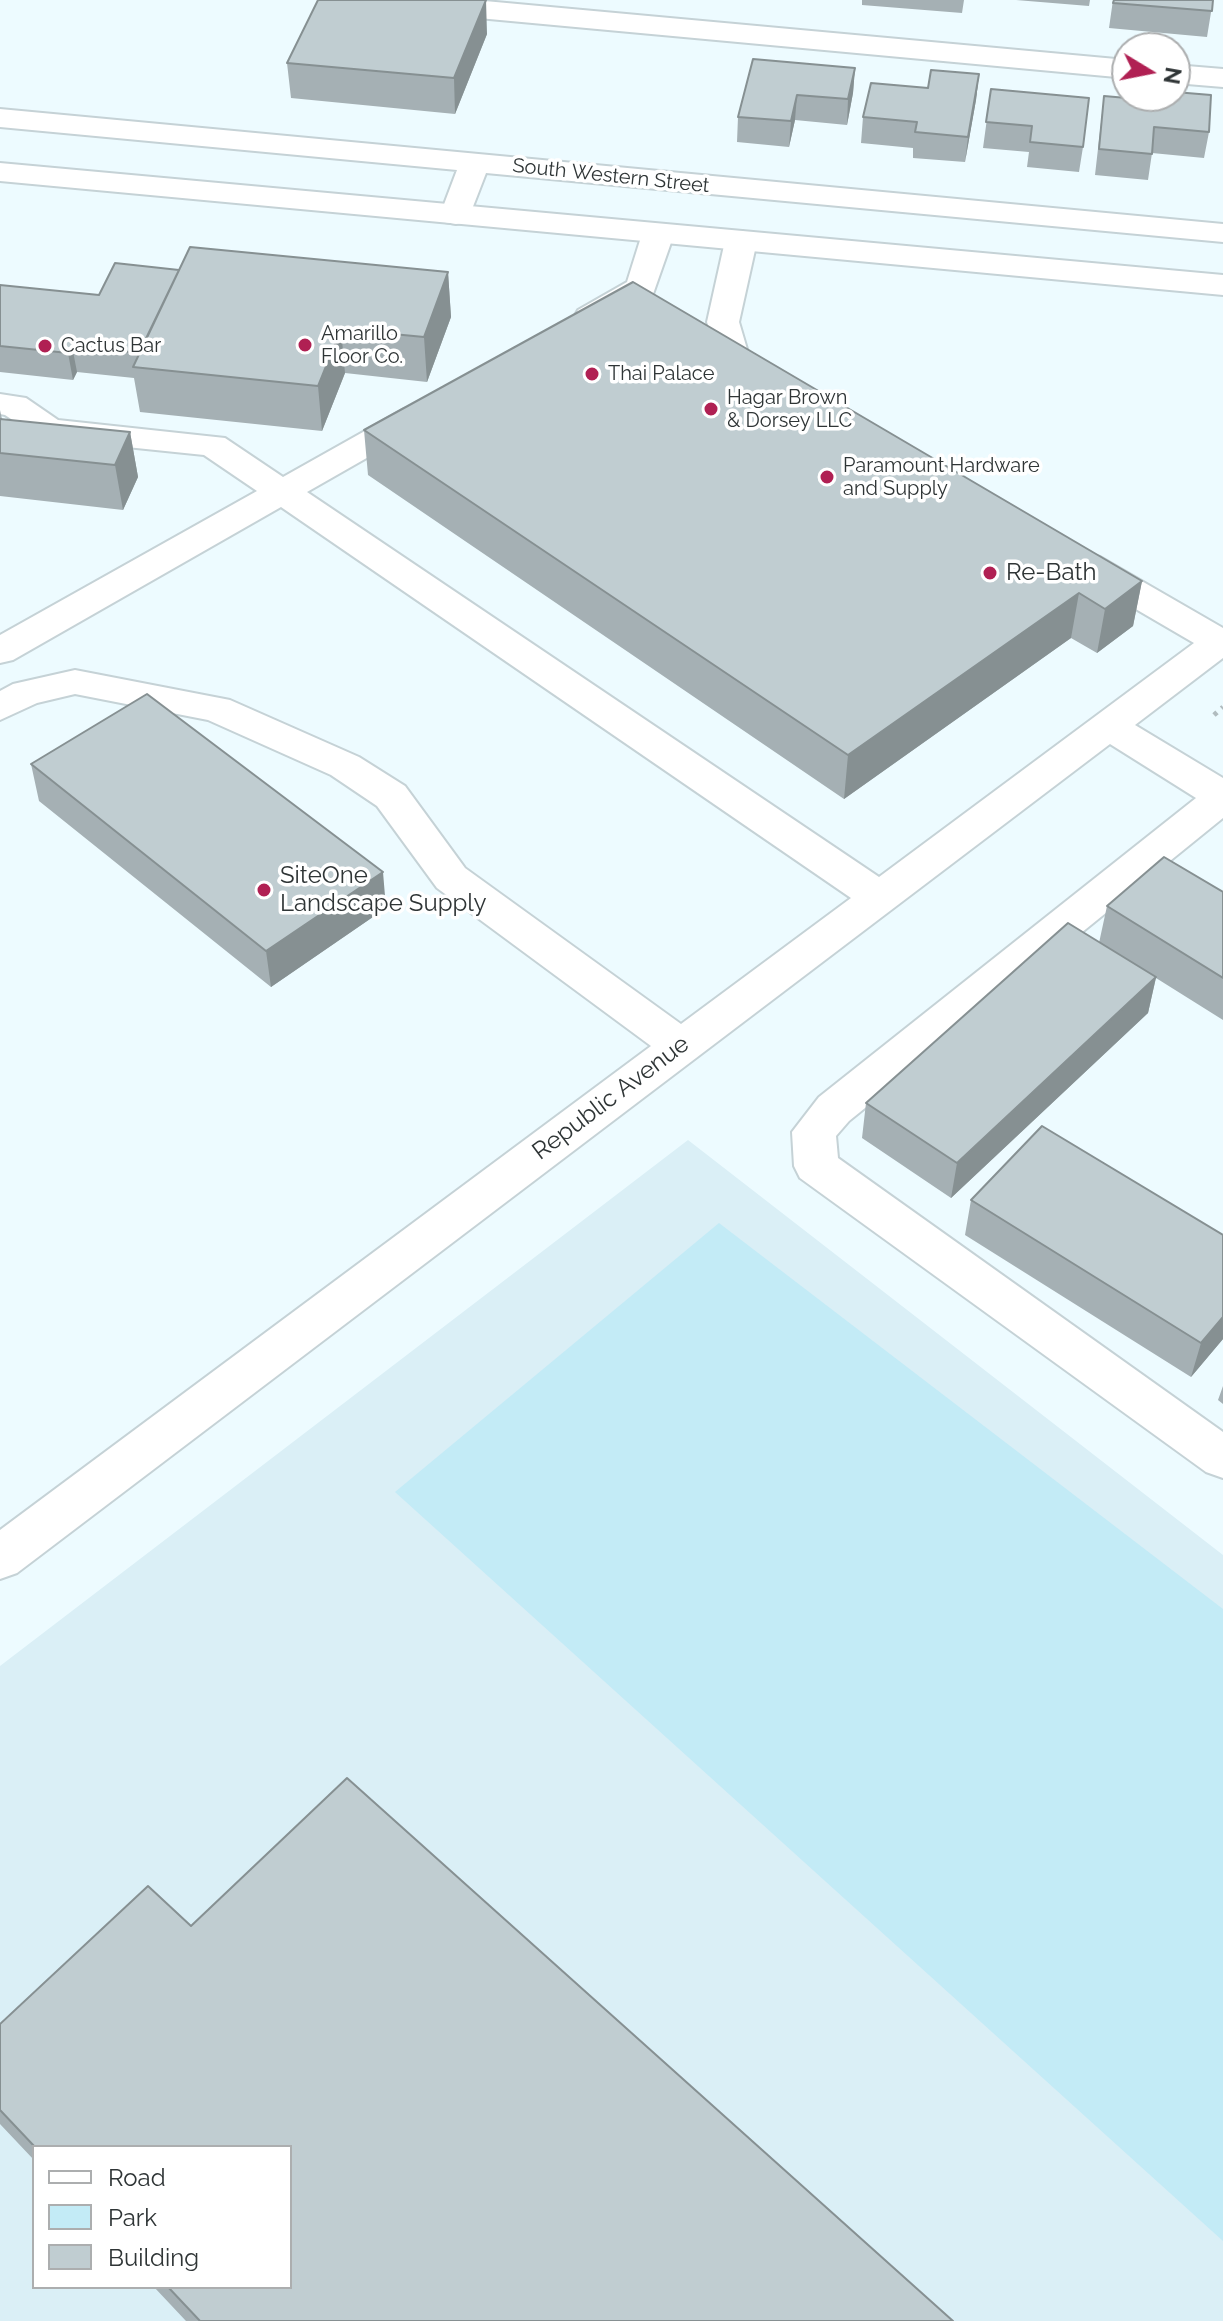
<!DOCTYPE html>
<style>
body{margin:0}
#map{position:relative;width:1223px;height:2321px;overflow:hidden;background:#edfbff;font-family:Raleway,sans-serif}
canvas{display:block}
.legend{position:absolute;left:32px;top:2145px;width:260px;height:144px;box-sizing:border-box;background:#fff;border:2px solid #acaeaf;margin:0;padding:10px 14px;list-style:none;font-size:24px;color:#2f3536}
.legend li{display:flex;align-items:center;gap:16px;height:40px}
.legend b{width:40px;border:2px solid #acaeaf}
.north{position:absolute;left:1111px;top:32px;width:80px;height:80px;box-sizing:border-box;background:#fff;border:2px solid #acaeaf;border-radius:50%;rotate:100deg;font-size:22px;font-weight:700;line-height:32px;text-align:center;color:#2f3536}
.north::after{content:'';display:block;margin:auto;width:28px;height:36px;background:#b02053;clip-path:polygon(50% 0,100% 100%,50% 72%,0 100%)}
</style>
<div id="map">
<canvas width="1223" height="2321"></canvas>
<ul class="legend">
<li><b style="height:10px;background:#fff"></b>Road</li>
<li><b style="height:22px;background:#c3ebf6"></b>Park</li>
<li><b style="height:22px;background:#c0cdd1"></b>Building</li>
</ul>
<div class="north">N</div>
</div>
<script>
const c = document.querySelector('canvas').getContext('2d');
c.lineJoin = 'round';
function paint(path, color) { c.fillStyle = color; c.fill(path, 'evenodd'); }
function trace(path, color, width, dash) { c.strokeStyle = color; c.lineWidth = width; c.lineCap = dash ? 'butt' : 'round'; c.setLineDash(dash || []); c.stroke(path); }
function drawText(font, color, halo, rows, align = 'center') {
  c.font = font + ' Raleway,sans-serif'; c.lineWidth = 7; c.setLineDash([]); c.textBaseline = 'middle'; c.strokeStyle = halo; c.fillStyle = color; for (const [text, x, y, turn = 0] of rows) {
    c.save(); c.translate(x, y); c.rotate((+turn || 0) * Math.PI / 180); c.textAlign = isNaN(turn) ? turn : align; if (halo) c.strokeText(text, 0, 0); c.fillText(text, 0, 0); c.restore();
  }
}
paint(new Path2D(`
 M688,1140L1223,1555V2321H0V1666ZM34,2147H290V2287H34Z`), '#daeff6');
paint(new Path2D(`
 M719,1223L1223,1609V2241L395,1492Z`), '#c3ebf6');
const minor = new Path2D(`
 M367,0H474L1127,60V78L381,9L371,6Z
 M1175,65L1223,69V87L1175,83Z
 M0,109L1223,224V242L486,173L467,222L456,224L445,222L440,215L457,170L0,127Z
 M658,225L669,227L674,234L653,294C631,307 605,330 578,324L574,317L578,310L627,282L642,234L647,227Z
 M741,231L752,234L757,241L739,322L749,356L776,371L781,378L776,385C755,390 740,378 722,368L707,322L725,241L730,234Z
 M0,394L26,398L58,420L225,438L283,477L404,409L416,406L428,409L433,416L428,423L307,492L879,877L1194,643L1074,573L1069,565L1074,557L1087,554L1100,557L1223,628V658L1135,725L1223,778V818L849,1121L836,1136L838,1158L1223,1432V1478L1206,1472L800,1178L794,1166L792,1132L819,1097L1196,798L1110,744L17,1573L0,1579V1530L651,1046L437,888L377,806L331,775L208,720L75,694L37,703L0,720V691L13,684L75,670L230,700L359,757L405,786L465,868L681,1024L851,898L281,507L13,660L0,663V635L257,491L204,455L49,439L37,436L5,415L0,414Z`);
const major = new Path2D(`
 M0,163L1223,275V295L0,181Z`);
trace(minor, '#c5d2d6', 4);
trace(major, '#c5d2d6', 4);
trace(new Path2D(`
 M1214,715L1223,707`), '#b1bcbf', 5, [4, 6]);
paint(minor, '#fff');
paint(major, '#fff');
paint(new Path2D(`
 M862,0H964L962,13L862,5Z
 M1016,0H1090L1089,6Z
 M1113,0H1213L1207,37L1109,28Z
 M487,34L455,114L291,98L287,63Z
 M855,68L853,93L847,125L795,120L789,147L737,142L738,117Z
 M979,74L976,100L965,162L913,158V148L861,143L863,117L928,88Z
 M991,89L1083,147L1079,172L1027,167L1029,152L983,148Z
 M1104,96L1160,101L1161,96L1209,132L1204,158L1152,153L1148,180L1095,175Z
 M179,270L448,272L451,317L427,382L345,373L322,431L140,412L134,378L77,372L73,380L0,372V285L99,295Z
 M0,410L2,419L130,432L138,477L123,510L0,496Z
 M364,430L1142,581L1133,626L1097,653L1071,638L844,799L368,475Z
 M31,764L386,908L271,987L39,801Z
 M1223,892V1020L1156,978L1148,1013L951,1198L862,1138L866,1103L1099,943L1107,906Z
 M971,1200L1223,1235V1339L1191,1377L965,1235Z
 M1223,1386V1404L1218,1400Z
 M191,1926L953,2321H186L154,2287H290V2147H34V2160L0,2124V2024Z`), '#a5b0b4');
paint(new Path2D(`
 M486,0L487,34L455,114L454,78Z
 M855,68L853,93L847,125L848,99Z
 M979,74L976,100L965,162L968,137Z
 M797,95L795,120L789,147L791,121Z
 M448,272L451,317L427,382L424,337Z
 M341,329L345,373L322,431L318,386Z
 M72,346L77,372L73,380L68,353Z
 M130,432L138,477L123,510L115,465Z
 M1142,581L1133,626L1097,653L1105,609Z
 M1079,593L1071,638L844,799L848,755Z
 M383,872L386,908L271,987L266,951Z
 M1156,977L1148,1013L951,1198L957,1163Z
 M1223,1317V1339L1191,1377L1201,1343Z`), '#869092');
const building = new Path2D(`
 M318,0H486L454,78L287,63Z
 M1114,0H1213L1212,11L1113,3Z
 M753,59L855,68L848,99L797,95L791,121L738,117Z
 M931,70L979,74L968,137L915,132L917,122L863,117L871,83L928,88Z
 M991,89L1089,98L1083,147L1030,142L1032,126L986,122Z
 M1175,92L1211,95L1209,132L1154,127L1152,154L1099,149L1104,96L1161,101V96H1175Z
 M190,247L448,272L424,337L341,329L318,386L133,367Z
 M115,263L179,270L139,353L72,346L68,353L0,346V285L99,295Z
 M633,282L1142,581L1105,609L1079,593L848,755L364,430Z
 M0,419L130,432L115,465L0,453Z
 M147,694L383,872L266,951L31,764Z
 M1164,857L1223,892V978L1107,906Z
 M1068,923L1156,977L957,1163L866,1103Z
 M1042,1126L1223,1235V1317L1201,1343L971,1200Z
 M347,1778L953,2321H200L168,2287H290V2147H35L0,2110V2024L148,1886L191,1926Z`);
paint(building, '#c0cdd1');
trace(building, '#869092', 2);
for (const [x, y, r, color] of [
 [305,345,8,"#b02053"],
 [45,346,8,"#b02053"],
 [592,374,8,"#b02053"],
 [711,409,8,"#b02053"],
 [827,477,8,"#b02053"],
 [990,573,8,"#b02053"],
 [264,890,8,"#b02053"]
]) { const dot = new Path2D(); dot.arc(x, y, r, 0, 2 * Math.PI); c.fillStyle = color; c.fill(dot); trace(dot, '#fff', 3); }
drawText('20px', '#2f3536', '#fff', [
 ["South Western Street",611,176,6]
]);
drawText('20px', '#2f3536', '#fff', [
 ["Amarillo",321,334],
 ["Floor Co.",321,357],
 ["Cactus Bar",61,346],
 ["Thai Palace",608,374],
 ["Hagar Brown",727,398],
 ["& Dorsey LLC",727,421],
 ["Paramount Hardware",843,466],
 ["and Supply",843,489]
], 'left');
drawText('24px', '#2f3536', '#fff', [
 ["Re-Bath",1006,573],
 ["SiteOne",280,876],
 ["Landscape Supply",280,904]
], 'left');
drawText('24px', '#2f3536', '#fff', [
 ["Republic Avenue",611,1098,-37]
]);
</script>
